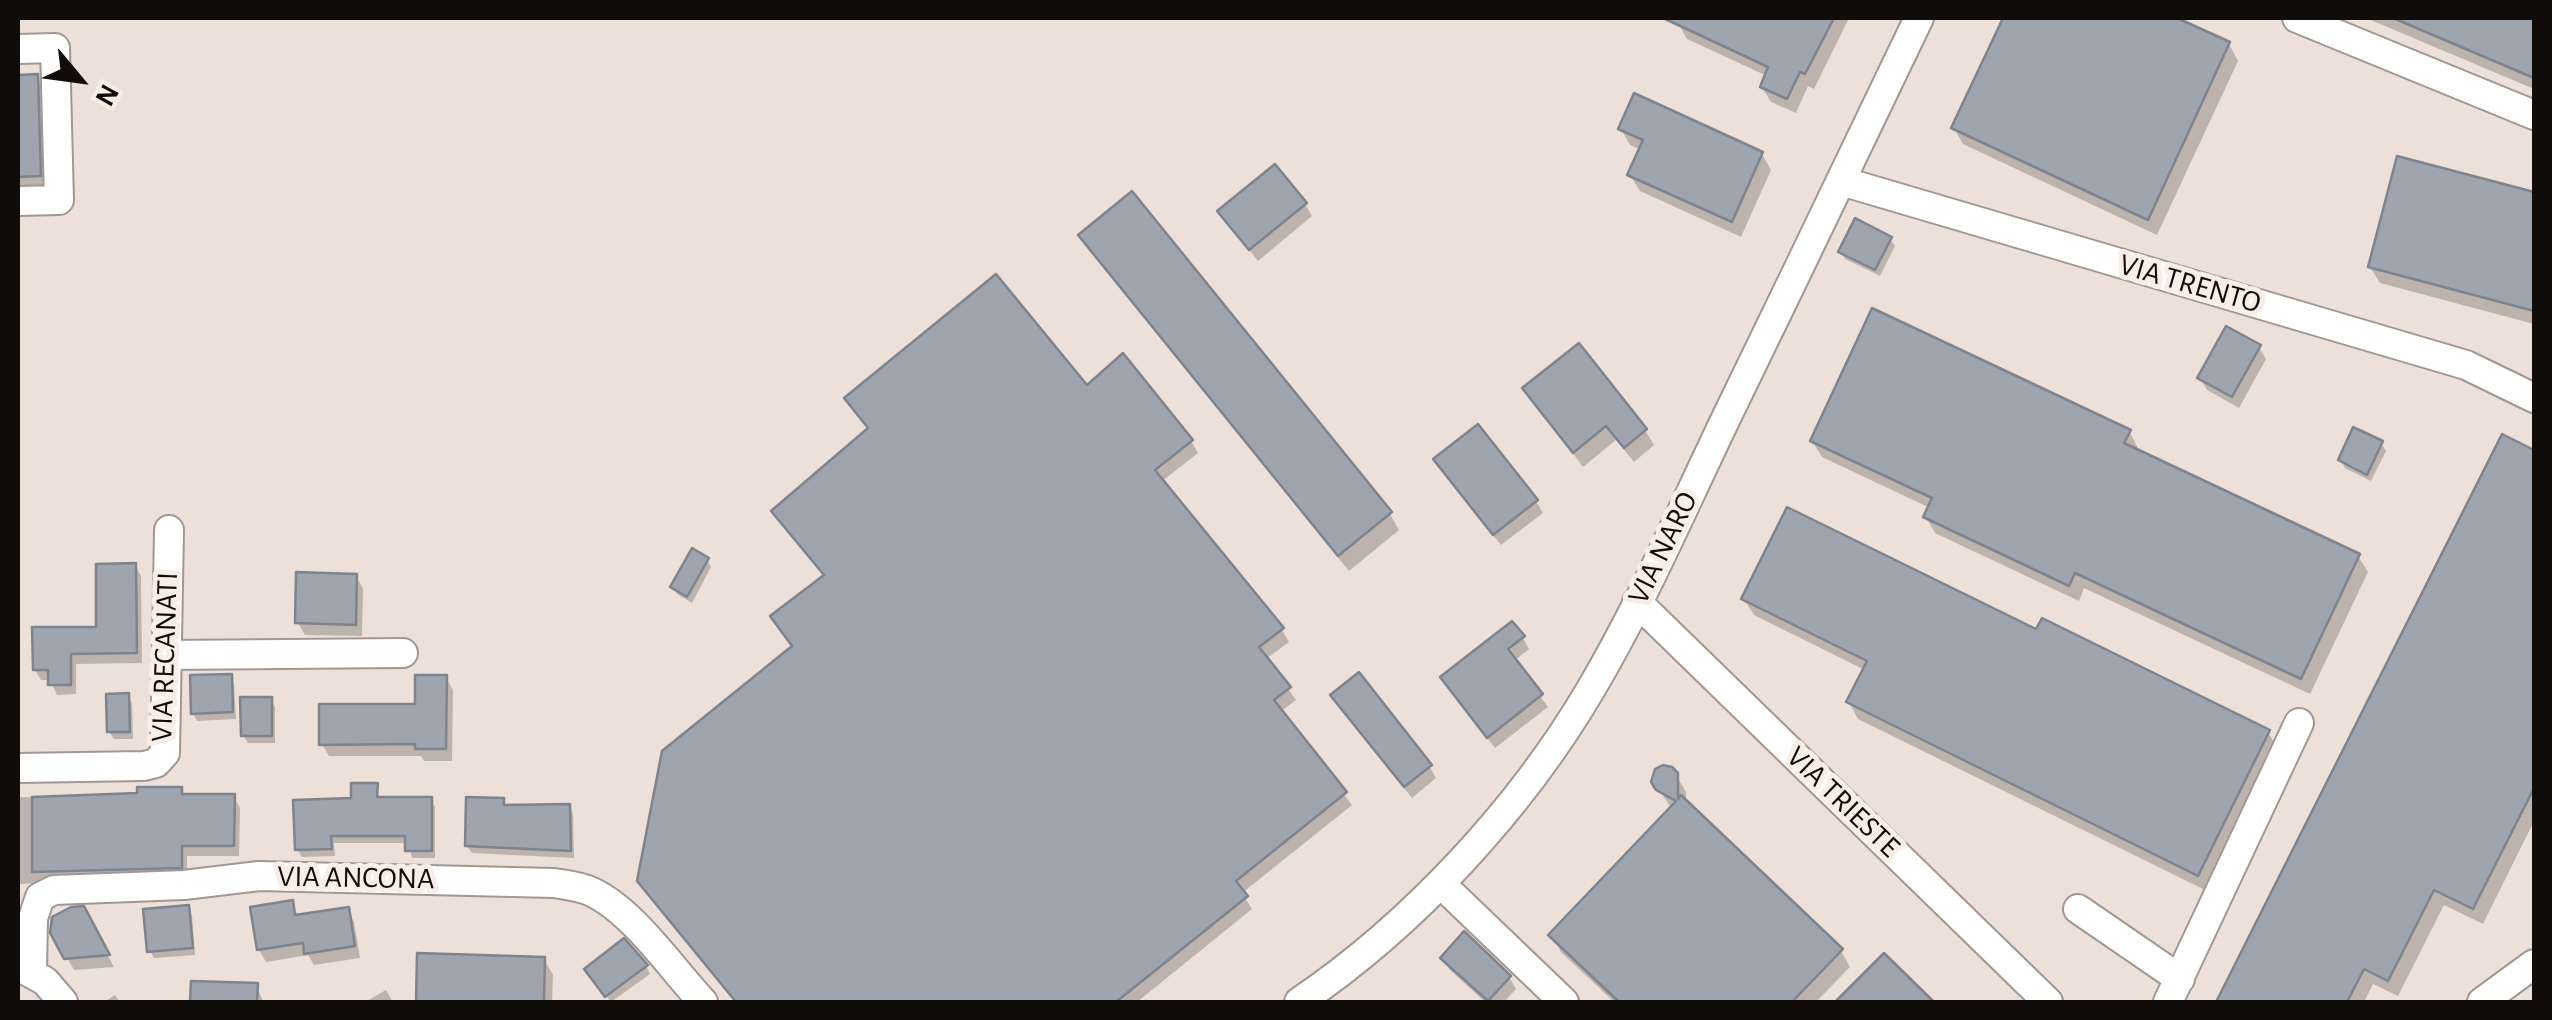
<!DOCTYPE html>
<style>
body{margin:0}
#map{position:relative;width:2552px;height:1020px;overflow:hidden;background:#ece0d9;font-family:"Alegreya Sans",sans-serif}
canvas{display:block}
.frame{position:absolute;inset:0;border:20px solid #100c0a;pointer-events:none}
.north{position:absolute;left:30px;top:30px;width:100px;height:100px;-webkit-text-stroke:8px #faede6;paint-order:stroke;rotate:119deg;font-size:28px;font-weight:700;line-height:40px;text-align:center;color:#100c0a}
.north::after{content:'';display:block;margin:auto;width:35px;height:45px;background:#100c0a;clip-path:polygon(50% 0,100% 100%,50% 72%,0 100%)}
</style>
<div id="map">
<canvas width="2552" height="1020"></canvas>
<div class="frame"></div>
<div class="north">N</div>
</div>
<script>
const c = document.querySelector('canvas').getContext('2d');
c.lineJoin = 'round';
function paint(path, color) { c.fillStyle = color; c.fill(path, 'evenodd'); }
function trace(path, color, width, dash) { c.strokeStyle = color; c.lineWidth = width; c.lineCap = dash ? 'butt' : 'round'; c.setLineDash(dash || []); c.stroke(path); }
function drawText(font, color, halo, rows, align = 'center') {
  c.font = font + ' "Alegreya Sans",sans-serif'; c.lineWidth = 10; c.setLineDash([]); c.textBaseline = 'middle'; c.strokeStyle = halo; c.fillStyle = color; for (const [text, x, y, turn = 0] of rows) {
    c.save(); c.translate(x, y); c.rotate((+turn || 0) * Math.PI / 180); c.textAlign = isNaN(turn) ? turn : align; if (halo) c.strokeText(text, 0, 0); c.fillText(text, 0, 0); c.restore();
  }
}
paint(new Path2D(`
 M1680,18H1849L1814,89L1808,86L1796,113L1771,102L1762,87L1767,76L1687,39L1678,23Z
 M2005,18H2171L2229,44L2238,61L2157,235L1963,144L1954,128Z
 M2366,18H2534V89Z
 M37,76L46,93L49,192L18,193V77Z
 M1621,129L1762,154L1771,170L1741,237L1640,191L1630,175L1641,150L1630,145Z
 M2399,159L2534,195V324L2380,283L2370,267Z
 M1305,204L1312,216L1258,261L1220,212Z
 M1082,236L1390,514L1399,530L1349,571L1091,252Z
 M1890,239L1895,246L1880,276L1845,259L1841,252Z
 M2259,347L2266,359L2239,408L2207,390L2200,378Z
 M1087,388L1191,441L1198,453L1161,482L1282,630L1289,642L1266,659L1296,700L1280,712L1352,805L1242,893L1252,909L1137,1002H736L639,881L794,647L825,577L775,512Z
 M1525,388L1645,430L1654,445L1634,462L1616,440L1583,467Z
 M2129,431L2138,448L2137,451L2358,556L2368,572L2310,694L2084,588L2079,601L1935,533L1926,517L1930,508L1822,457L1812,441Z
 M2504,437L2534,453V821L2483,924L2444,905L2398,996L2373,984L2364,1002H2219Z
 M2381,443L2386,451L2371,481L2345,468L2341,460Z
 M1443,472L1536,501L1543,513L1501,545Z
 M707,560L711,567L692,603L677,594L673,587Z
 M135,566L141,576L142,663L76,664V694L57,695L50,680H41L35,670L99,630Z
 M356,576L363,589L362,636L305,635L298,623Z
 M1744,599L2037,633L2268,732L2277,748L2207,891L1858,719L1849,702L1865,670L1754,615Z
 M1523,638L1529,649L1514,661L1548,707L1495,748L1450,690Z
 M230,676L234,684L236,719L197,721L193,713Z
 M446,678L453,690L452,761H424L421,756H329L322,744L417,706Z
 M128,696L132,704L133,739H114L109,732Z
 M271,699L275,707V743H248L243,735Z
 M1340,707L1430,767L1436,778L1412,798Z
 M1676,775L1686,792V803L1841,951L1850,967L1816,1002H1614L1561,952L1552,935L1672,809L1654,782Z
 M376,786L380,800L431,799L435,807V858H412L408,843H334L335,856L302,857L297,849L353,800Z
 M181,789L185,797H234L240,808L239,856H187V878L18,884V797L79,799L140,796Z
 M503,801L507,807H569L573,814L574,858L472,853L467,846Z
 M291,903L298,915L348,910L354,922L360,958L314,965L308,955L266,962L259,950Z
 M188,908L192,915L195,955L154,958L150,951Z
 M83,909L114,967L74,970L53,933Z
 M420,955L544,959L553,975L552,1002H418Z
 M1443,958L1509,977L1516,989L1504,1002H1485L1450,970Z
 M646,966L650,974L611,1002L592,977Z
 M193,984L257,986L263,1002H192Z
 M386,990L393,1002H365Z
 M115,995L120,1002H104Z`), '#0003');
const building = new Path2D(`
 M1663,18H1834L1805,74L1800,72L1787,99L1760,87L1768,67Z
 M2003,18H2177L2230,42L2148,220L1951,128Z
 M2393,18H2534V78Z
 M38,74L41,176L18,177V75Z
 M1634,93L1763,152L1732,222L1627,175L1643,140L1618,129Z
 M2397,156L2534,192V311L2368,267Z
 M1275,164L1307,203L1249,250L1217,211Z
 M1132,191L1392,512L1338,556L1078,235Z
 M1855,218L1892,237L1875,270L1838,252Z
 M996,274L1087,385L1123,353L1193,440L1155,470L1284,628L1259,647L1291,687L1274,700L1347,792L1236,881L1248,896L1116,1002H736L637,881L662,751L792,646L770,616L824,575L771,511L868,428L844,398Z
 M1872,308L2131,430L2124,443L2360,554L2301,679L2075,573L2069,586L1923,517L1932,498L1810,441Z
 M2226,326L2261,345L2232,397L2197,378Z
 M1579,343L1647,429L1624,448L1606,426L1573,453L1522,388Z
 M1478,424L1538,500L1493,535L1433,459Z
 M2353,427L2383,441L2367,475L2338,460Z
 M2502,434L2534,450V788L2473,909L2434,890L2388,981L2364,969L2347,1002H2216Z
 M1787,507L2036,629L2042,618L2270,730L2198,876L1846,702L1867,661L1741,599Z
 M692,548L709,558L687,597L670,587Z
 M136,563L137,653L71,654V685H48V670H33L32,627H96V564Z
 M296,572L357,574L356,625L295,623Z
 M1512,621L1525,636L1508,649L1543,694L1487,738L1440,677Z
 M1359,672L1432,765L1404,787L1330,695Z
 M232,674L233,712L191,714L190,675Z
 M415,675H447L446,749H415V744L319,745V704H415Z
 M129,693L130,732H107L106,694Z
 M240,697H272V736H241Z
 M1663,765L1672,767L1678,773V799L1681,795L1843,949L1792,1002H1619L1548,935L1676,801L1656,790L1651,782L1655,769Z
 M351,783H378L377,797H432V851H405V836H331L332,849L295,850L293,800L351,798Z
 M137,787H182V794H235L234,846H182V868L32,872V797L137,793Z
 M466,797L504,798V805L570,804L571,851L465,846Z
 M293,900L295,915L349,907L355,946L304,954L303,943L257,950L250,907Z
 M189,905L193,948L147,952L143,909Z
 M84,906L110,955L64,959L50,933L52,917L71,907Z
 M1464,931L1511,976L1488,1001L1440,958Z
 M624,938L648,965L605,997L584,969Z
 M417,953L545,957L544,1002H416Z
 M1884,953L1934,1002H1835Z
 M191,981L258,983L257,1002H190Z`);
paint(building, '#9ea5af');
trace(building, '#7d848d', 2.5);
const minor = new Path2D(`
 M2297,18L2534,115
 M18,49L55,48L59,200L18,201
 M1841,181L2466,365L2534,398
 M1637,602L2048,1002
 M166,655L403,653
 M18,768L144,766L156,763L165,753L169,530
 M1441,884L1564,1002
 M2078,909L2180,979
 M19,967L45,981L63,1002
 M32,972L33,918L40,897L54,890L184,885L259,876L554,883C566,885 580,886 592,892C633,911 672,969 703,1002
 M1299,1002C1413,925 1521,808 1591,689C1643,601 1684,505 1729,412C1793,281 1856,149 1919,18
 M2168,1002L2299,723
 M2482,1002L2534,964`);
trace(minor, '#a39791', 32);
trace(minor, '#fff', 28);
drawText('30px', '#100c0a', '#faede6', [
 ["VIA TRENTO",2190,284,16],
 ["VIA NARO",1663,548,-64],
 ["VIA RECANATI",165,657,-88],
 ["VIA TRIESTE",1843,802,44],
 ["VIA ANCONA",356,878,1]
]);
</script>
